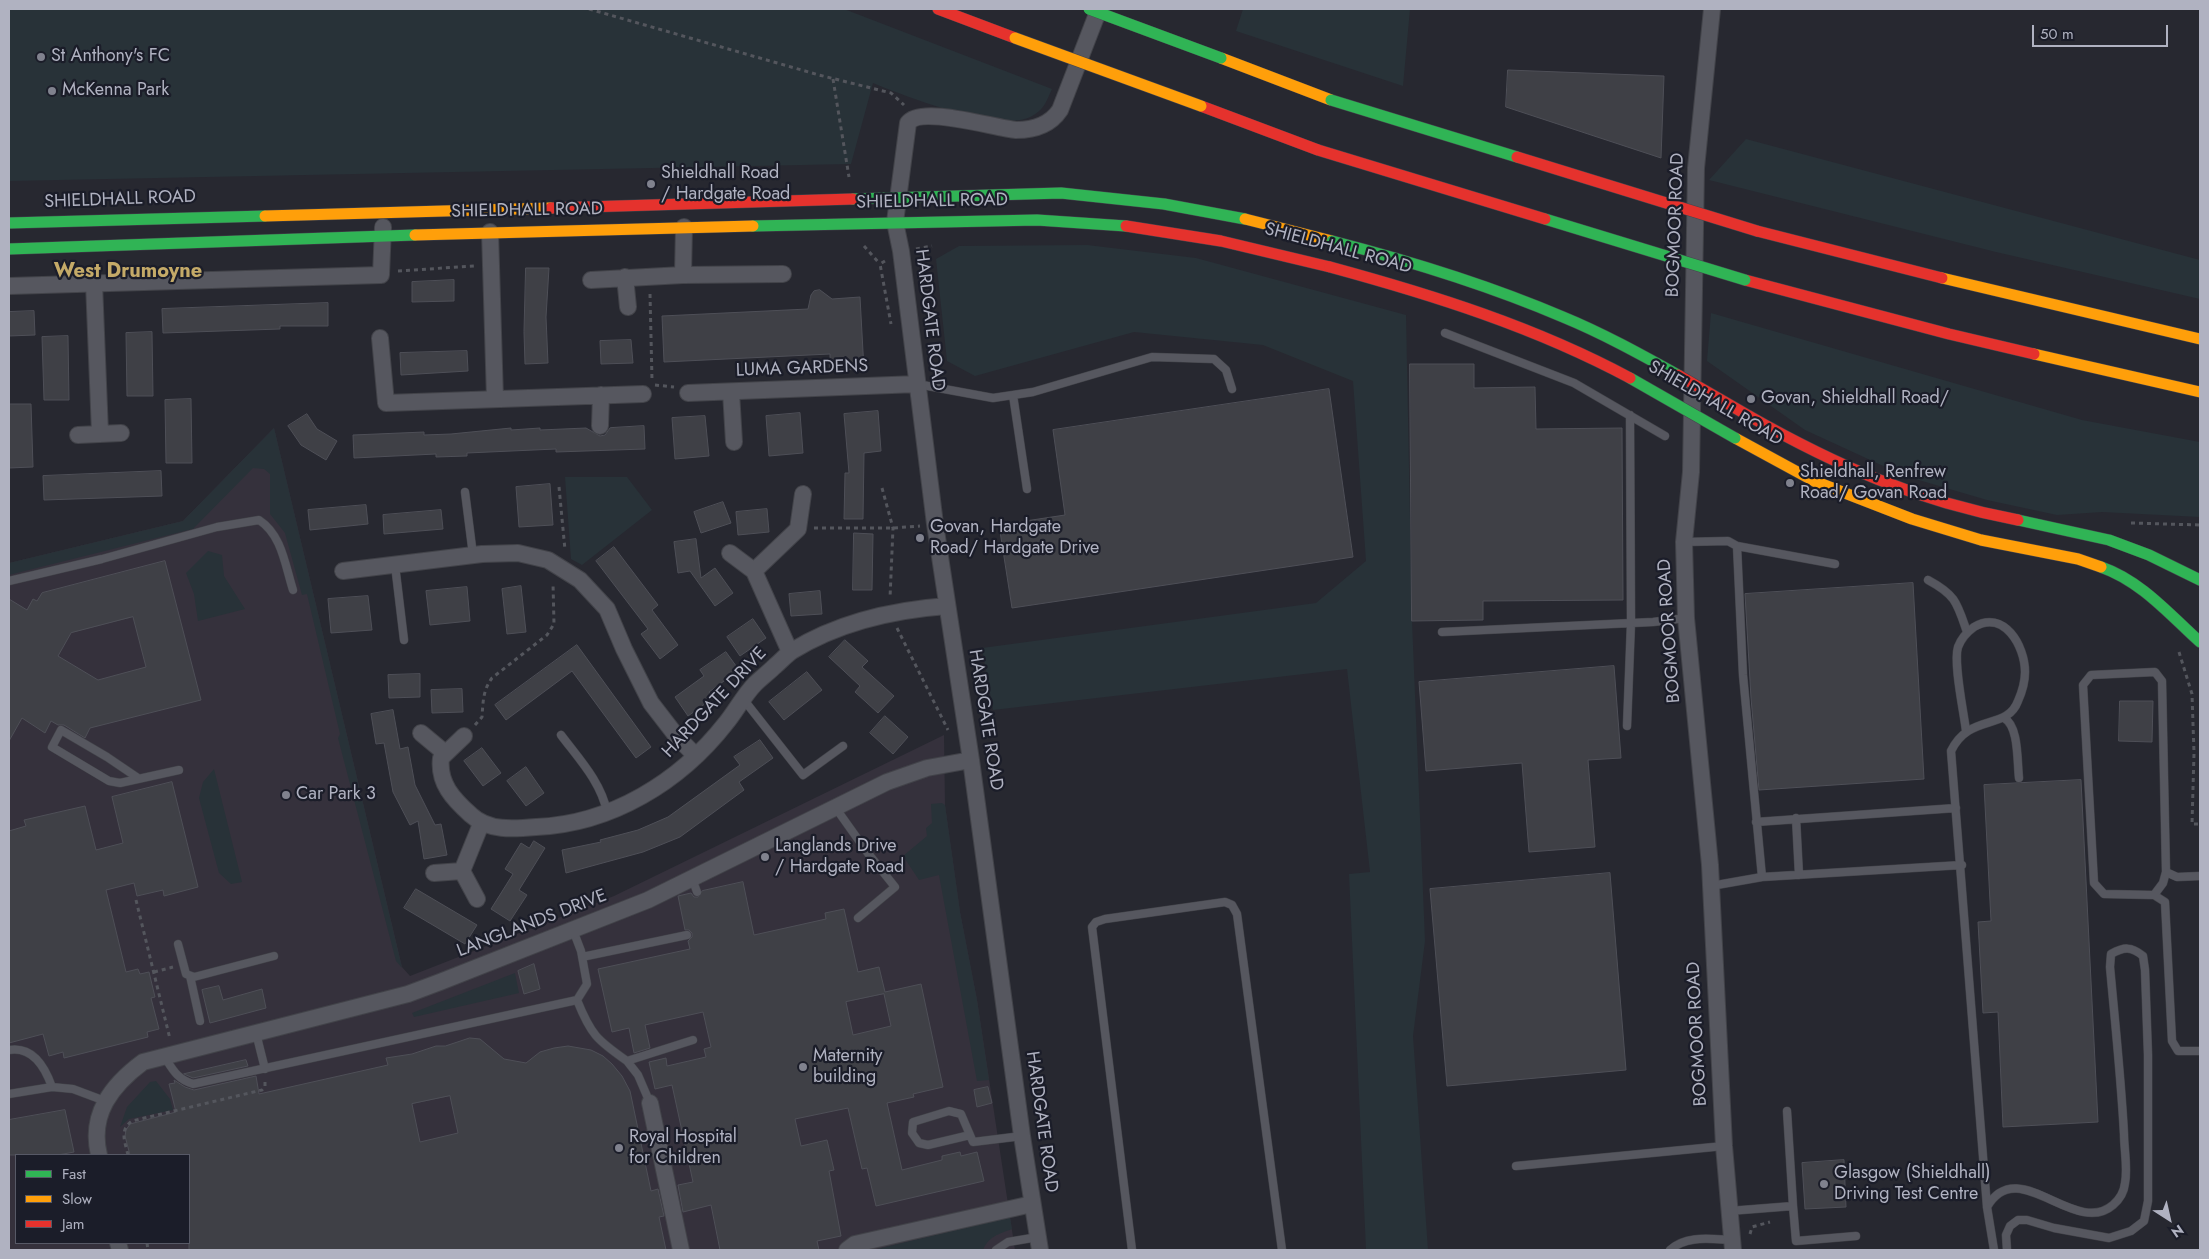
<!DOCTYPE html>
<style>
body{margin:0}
#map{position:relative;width:2209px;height:1259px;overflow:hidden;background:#272830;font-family:Jost,sans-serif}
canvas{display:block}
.frame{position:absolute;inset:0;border:10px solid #b0b2c1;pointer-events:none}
.legend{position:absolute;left:15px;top:1154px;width:175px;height:90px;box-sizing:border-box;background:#1b1d29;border:1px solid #575966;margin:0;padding:6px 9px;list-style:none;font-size:15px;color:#b0b2c1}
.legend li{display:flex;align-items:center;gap:10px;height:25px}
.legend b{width:25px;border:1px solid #575966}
.north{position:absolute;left:2144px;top:1194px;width:50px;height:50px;-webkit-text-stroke:4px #1b1d29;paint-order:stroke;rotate:145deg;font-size:14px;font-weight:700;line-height:20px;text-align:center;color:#b0b2c1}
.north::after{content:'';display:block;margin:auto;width:18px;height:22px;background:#b0b2c1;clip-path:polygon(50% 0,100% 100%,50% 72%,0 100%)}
.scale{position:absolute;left:2032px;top:25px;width:136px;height:22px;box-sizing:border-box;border:2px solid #b0b2c1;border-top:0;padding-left:6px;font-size:15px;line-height:18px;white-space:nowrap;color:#b0b2c1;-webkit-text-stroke:4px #1b1d29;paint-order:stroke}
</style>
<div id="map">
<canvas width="2209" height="1259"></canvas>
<div class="frame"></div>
<ul class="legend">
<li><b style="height:6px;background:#30b455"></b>Fast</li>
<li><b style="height:6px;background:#ff9f0a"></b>Slow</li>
<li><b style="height:6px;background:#e5322d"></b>Jam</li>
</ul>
<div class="north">N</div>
<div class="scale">50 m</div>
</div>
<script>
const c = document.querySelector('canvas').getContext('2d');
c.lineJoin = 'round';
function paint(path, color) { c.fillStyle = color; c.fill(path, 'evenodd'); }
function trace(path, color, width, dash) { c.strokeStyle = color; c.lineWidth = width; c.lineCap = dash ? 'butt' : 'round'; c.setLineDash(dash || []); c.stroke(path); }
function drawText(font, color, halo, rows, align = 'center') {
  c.font = font + ' Jost,sans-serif'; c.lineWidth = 4.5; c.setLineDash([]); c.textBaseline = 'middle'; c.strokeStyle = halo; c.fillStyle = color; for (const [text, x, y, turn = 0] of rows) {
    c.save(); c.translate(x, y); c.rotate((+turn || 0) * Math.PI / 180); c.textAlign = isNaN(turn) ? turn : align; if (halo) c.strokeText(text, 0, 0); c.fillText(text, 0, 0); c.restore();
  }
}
paint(new Path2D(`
 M274,428L402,967L410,976L614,896L944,735L945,805L960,912L977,1000L1015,1250H9V563L183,521ZM16,1155H189V1243H16Z`), '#35313c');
paint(new Path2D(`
 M9,9H844L1052,89C1047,100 1044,110 1032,116C1000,134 905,96 873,83L851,164L9,181Z
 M1243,9H1410L1403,86L1236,31Z
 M1746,139L2200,260V299L1996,252L1709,180Z
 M1087,245L1196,258L1406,315L1412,621L1425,941L1413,1036L1428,1250H1366L1349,874L1370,872L1347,669L993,710L982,648L1316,603L1366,561L1353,381L1263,345L1134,332L975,376L947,361L936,259L959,246Z
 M1711,313L2082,420L2200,442V517L2102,512L2057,515L1987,500L1905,476L1805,430L1707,361Z
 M274,428L402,968L396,961L338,738L340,734L307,594L302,595L285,533L270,514V474L264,469L253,468L193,529L9,575V563L183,521Z
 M565,477H627L652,510L582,565L571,559Z
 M208,551L222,555L224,576L245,609L198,621L194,594L186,573Z
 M214,769L242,882L231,884L219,873L199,798L203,782Z
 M942,803L945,805L960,912L977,1000L989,1080L977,1081L939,875L919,880L903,856L927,836L926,828L932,823L931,804Z
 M515,973L519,993L414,1017L412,1013Z
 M156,1081L170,1099L173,1110L129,1119L120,1127L127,1107L150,1082Z
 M1010,1217L1012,1229C999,1234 989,1236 983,1250H873Z`), '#283238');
const building = new Path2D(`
 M1508,70L1664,76L1661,158L1506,107Z
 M526,268H549L546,317L548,363L525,364L524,332Z
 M454,280V301L412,302V282Z
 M820,290L832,299L860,297L864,370L830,369V354L664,362L662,316L808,309L811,295L814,291Z
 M328,303V326H280V329L163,333L162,309Z
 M34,311L35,335L9,336V312Z
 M152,332L153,396H127L126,333Z
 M68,336L69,400H44L42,337Z
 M631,340L633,363L601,364L600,341Z
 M467,351L468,371L401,375L400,353Z
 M1410,364H1474V388L1535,387L1536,429L1622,428L1623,600L1483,601V620L1412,621Z
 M1329,389L1353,557L1012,608L999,525L1065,515L1053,430Z
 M191,399L192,463H166L165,400Z
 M9,404H31L33,467L9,468Z
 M878,411L881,451L864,453L863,519H844L845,473H849L844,414Z
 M800,413L803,453L769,456L766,416Z
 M307,414L317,429L337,441L326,460L301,445L288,426Z
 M705,416L709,456L675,459L672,418Z
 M644,426L645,449L556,452V449L467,453V456L436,457V454L354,458L353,435L424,432V435L451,434L511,428V430L540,428V430L586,428L600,436L605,435L610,428Z
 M161,471L162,496L44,500L43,476Z
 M550,484L553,525L519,527L516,487Z
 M723,502L731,523L701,533L694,512Z
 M366,505L368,524L310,530L308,510Z
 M767,509L769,532L738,535L736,512Z
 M441,510L443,529L384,534L383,515Z
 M854,533L873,534L872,590H853Z
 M696,539L701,578L715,568L733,593L715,606L690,571L678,573L674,542Z
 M614,547L658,605L652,610L678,645L660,659L641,634L648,629L596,561Z
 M165,561L201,700L90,728L85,738L64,725H58L51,721L45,733L22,718L9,741V599L27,610L33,599L37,601L42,593ZM133,617L146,667L98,680L58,656L71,633Z
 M1913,583L1924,779L1759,790L1751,698L1745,594Z
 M521,586L526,632L507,634L502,589Z
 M467,587L470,621L430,625L426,591Z
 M820,591L822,614L791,616L789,594Z
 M368,596L372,630L331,633L328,599Z
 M753,619L766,638L740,656L727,637Z
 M845,640L868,661L862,667L894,696L878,713L855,692L860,686L829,657Z
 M577,645L651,747L636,758L572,671L506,720L495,705Z
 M726,652L739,670L709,692L713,698L688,716L675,697L704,676L700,670Z
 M1614,666L1621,758L1588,760L1595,847L1529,852L1522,763L1426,771L1419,682Z
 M807,672L822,690L784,720L769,702Z
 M420,674V697L389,698L388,675Z
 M462,689L463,712L432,713L431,690Z
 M2120,701H2153L2152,742L2119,741Z
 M393,710L400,749L408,747L415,785L435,825L441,824L447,855L424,859L418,821L410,825L393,792L384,743L376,744L371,714Z
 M885,716L908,737L893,754L870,733Z
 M760,740L773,758L739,782L744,790L680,837L643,852L566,873L562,850L601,842L600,840L638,830L668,817L740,765L734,757Z
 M482,748L501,773L483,786L464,761Z
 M526,767L544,793L526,806L507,781Z
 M2081,780L2098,1122L2003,1127L1998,1012L1983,1013L1978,922L1991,921L1984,785Z
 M172,782L198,887L164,896L163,890L137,896L134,883L106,890L126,972L138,969L140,974L149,972L155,997L151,998L159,1029L147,1032L148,1037L64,1058L63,1052L49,1056L43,1034L9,1043V831L26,826L24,820L85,806L96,850L123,843L112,797Z
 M534,841L545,848L519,890L527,895L510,921L491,909L513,874L505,869L521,843L529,848Z
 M1610,873L1626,1070L1447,1086L1430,889Z
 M743,882L754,935L826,919L825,913L844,909L858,972L879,967L885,992L921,984L943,1087L913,1094L914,1097L887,1103L902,1170L942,1160V1156L960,1152L961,1156L977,1152L984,1181L876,1206L867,1168L862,1169L848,1108L795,1119L801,1146L827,1140L834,1170L829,1171L841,1236L817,1241L819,1250H720L711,1205L683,1212L678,1185L693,1182L672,1085L655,1089L649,1062L666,1058L667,1066L706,1057L704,1049L711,1047L703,1012L645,1025L650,1048L634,1053L629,1028L612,1032L598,969L690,949L688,941L692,937V933L689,930H685L678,896L691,893L694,897H698L702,891ZM884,994L891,1026L853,1035L846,1002Z
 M416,889L477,925L465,944L404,908Z
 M534,964L540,989L524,994L518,971Z
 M219,986L223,1000L262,989L266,1008L210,1023L202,990Z
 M470,1038L480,1039L504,1059L526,1063L540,1052L554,1048L568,1046L591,1050L603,1056L612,1064L622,1076L630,1091L651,1191L658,1189L664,1216L659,1217L666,1250H189V1155H130L125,1136L126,1130L130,1124L176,1112L169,1084L175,1083L174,1080L185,1087L194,1090L256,1076L259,1094L388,1065L386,1058L412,1054L436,1046H445ZM450,1096L458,1133L420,1142L412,1104Z
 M246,1060L248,1066L193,1078L184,1074Z
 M988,1087L992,1103L977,1107L974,1090Z
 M65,1110L74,1152L58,1155H9V1120Z
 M1844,1160L1846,1207L1805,1209L1802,1163Z`);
paint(building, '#3f4046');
trace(building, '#4e4f57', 1);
const lane = new Path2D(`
 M1445,333L1574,383L1665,436
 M917,384L993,398L1033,392L1152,357L1214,359L1226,370L1232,389
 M1013,395L1027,489
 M465,492L473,555
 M1684,542L1728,541L1737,546L1743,675L1762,877L1711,886
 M1737,546L1835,564
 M395,565L404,640
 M1928,580C1956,595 1957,603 1967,632
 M9,581L102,559L217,527L259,520C282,535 285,565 293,590
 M1442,632L1653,622L1686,618
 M744,700L803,775L843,746
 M2004,718C2019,726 2017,761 2019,778
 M1627,726L1631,623L1630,415
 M1966,731C1964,713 1953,663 1958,647C1961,639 1967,632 1974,627C2004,609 2025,646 2025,672C2025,682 2022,692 2018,701C2007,731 1969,713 1951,751L1987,1207L1994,1250
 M561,735C579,759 601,782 607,812
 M138,778L107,757L61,730L52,747L109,781L120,783L179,770
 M835,807L867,852L895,887L858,918
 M1796,818L1799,875
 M1756,822L1956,808
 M2166,872L2177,877L2200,876
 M1762,877L1962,865
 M692,878L697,892
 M2154,895L2163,883L2166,872L2162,681L2155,672L2091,675L2083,685L2094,883L2104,894L2154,895L2165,902L2172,1041L2178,1051H2200
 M178,944L186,974L194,977L274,956
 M582,957L687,935
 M190,976L200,1021
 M577,1000C591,1035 597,1040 627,1061L693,1040
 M256,1033L265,1069
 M9,1050C33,1046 45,1067 52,1087
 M164,1056C173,1070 177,1079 193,1084L577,1000L587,984L581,951L573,930
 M627,1061L638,1075L650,1103
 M9,1094L52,1087L73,1089L105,1101
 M1787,1111L1793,1206
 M970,1135L928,1145L919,1143L912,1133L913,1122L949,1111L961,1114L973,1142L1022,1136
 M1516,1166L1724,1146
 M1987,1207C2018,1153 2075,1238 2113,1205C2120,1199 2124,1193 2125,1183C2128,1168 2124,1149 2124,1134C2121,1078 2115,1022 2110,967L2111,954C2124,947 2131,946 2143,956L2145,970L2148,1055V1201L2144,1221L2131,1231L2109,1238L2054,1228L2027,1220H2018L2010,1226L2006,1235L2007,1250
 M1729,1211L1793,1206L1796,1241L1856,1236
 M996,1250L1008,1242L1038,1237
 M1132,1250L1092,927L1096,922L1105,919L1225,902L1232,905L1237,914L1282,1250
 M1670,1250C1686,1235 1710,1239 1732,1240`);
const street = new Path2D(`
 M1712,9L1696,168L1691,472L1684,542L1686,618L1710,865L1724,1146L1733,1250
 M490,232L495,399
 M683,275L684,227
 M625,277L628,307
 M591,280L683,275L783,274
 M94,283L100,433
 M9,286L381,275L383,227
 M380,338L386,403L643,394
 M731,392L734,442
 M688,393L917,384
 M600,426L601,395
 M78,435L121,433
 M730,553L754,571L790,652
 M343,571L482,554L518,553L548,560L580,580L607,609L624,649L651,703L678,738L696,756
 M754,571L798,529L803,494
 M421,733L445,753
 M464,736L441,758C438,783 453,799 471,815C488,831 513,829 536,827C611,824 680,782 726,723C736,711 744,695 755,684C761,678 769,672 775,666C781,661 786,655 792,651C839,622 892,610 947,606
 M462,871L481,824
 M434,873L462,871L477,899
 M650,1103L681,1250
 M99,1155C89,1114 112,1085 143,1062L408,994L440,982L648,900L887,782L927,768L971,760
 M118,1243L120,1250
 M847,1250L855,1244L1032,1204
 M1040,1250L1022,1136L971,760L935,524L901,251L895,222L908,123C921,105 994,128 1016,130C1034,130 1050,125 1060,110L1099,9`);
const fast = new Path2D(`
 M853,199L1061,193L1164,204L1245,219
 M9,223L265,216
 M753,226L1037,220L1126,226
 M9,249L415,235
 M2018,520L2109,540L2149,555L2200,580
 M2101,567C2141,581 2169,614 2200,642`);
const slow = new Path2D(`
 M1221,58L1331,100
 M265,216L551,208
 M1245,219L1332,241
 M415,235L753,226
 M1942,278L2200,339
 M2034,354L2200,392
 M1735,438L1814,481L1912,519L1981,540L2078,559L2101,567`);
const jam = new Path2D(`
 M938,9L1015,38
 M1201,106L1318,150
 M551,208L853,199
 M1126,226L1221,241L1330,267
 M1757,231L1942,278
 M1745,280L1949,334L2034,354
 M1749,416C1837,466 1917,501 2018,520`);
trace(lane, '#424349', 9);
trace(street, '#424349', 18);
trace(fast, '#44454d', 12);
trace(slow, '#44454d', 12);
trace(jam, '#44454d', 12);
trace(new Path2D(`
 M589,9L819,75L891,93L904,105
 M833,79L849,177
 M864,246L880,264
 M916,249L932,246
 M885,261L880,264L891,324
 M398,271L474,266
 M650,294L652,380
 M655,385L674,387
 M559,487L565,550
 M882,488L893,528L890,598
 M2131,523L2200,525
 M814,528H893L920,526
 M897,628L948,730
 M2179,652L2192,694L2194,753L2192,824H2200
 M475,725L482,717C483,702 483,690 492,678L547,635L554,624L553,583
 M136,900L170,1039
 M154,972L173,967
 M128,1155C125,1142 119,1130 132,1121L262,1090L265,1087V1080
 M1750,1234L1752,1227L1770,1222
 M147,1243L148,1250`), '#54565d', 3, [4, 4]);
trace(lane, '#56575f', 8);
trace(street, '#56575f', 16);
trace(fast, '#30b455', 11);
trace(slow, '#ff9f0a', 11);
trace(jam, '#e5322d', 11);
const fastBridge = new Path2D(`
 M1089,9L1221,58
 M1331,100L1517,157
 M1545,219L1745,280
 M1332,241C1410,261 1488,285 1563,317C1602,333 1640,354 1678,375
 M1630,378L1735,438`);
const slowBridge = new Path2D(`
 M1015,38L1201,106`);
const jamBridge = new Path2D(`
 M1318,150L1545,219
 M1517,157L1757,231
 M1330,267C1433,295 1535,327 1630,378
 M1678,375L1749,416`);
trace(fastBridge, '#44454d', 12, []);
trace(slowBridge, '#44454d', 12, []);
trace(jamBridge, '#44454d', 12, []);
trace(fastBridge, '#30b455', 11);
trace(slowBridge, '#ff9f0a', 11);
trace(jamBridge, '#e5322d', 11);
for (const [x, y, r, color] of [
 [41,57,5,"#80828e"],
 [52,91,5,"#80828e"],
 [651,184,5,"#80828e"],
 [1751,399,5,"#80828e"],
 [1790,483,5,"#80828e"],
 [920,538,5,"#80828e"],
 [286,795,5,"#80828e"],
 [765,857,5,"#80828e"],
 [803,1067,5,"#80828e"],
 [619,1148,5,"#80828e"],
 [1824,1184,5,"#80828e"]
]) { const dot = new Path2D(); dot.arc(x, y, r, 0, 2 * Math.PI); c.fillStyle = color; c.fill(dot); trace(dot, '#1b1d29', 2); }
drawText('18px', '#b0b2c1', '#1b1d29', [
 ["St Anthony's FC",51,57],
 ["McKenna Park",62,91],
 ["Shieldhall Road",661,174],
 ["/ Hardgate Road",661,195],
 ["Govan, Shieldhall Road/",1761,399],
 ["Shieldhall, Renfrew",1800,473],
 ["Road/ Govan Road",1800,494],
 ["Govan, Hardgate",930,528],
 ["Road/ Hardgate Drive",930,549],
 ["Car Park 3",296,795],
 ["Langlands Drive",775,847],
 ["/ Hardgate Road",775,868],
 ["Maternity",813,1057],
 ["building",813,1078],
 ["Royal Hospital",629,1138],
 ["for Children",629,1159],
 ["Glasgow (Shieldhall)",1834,1174],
 ["Driving Test Centre",1834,1195]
], 'left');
drawText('18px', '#b0b2c1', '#1b1d29', [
 ["SHIELDHALL ROAD",120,200,-2],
 ["SHIELDHALL ROAD",932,202,-1],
 ["SHIELDHALL ROAD",527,211,-1],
 ["BOGMOOR ROAD",1676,225,-88],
 ["SHIELDHALL ROAD",1338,249,15],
 ["HARDGATE ROAD",929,320,83],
 ["LUMA GARDENS",802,369,-2],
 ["SHIELDHALL ROAD",1715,404,30],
 ["BOGMOOR ROAD",1670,631,-94],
 ["HARDGATE DRIVE",715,703,-47],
 ["HARDGATE ROAD",985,720,81],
 ["LANGLANDS DRIVE",532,924,-21],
 ["BOGMOOR ROAD",1698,1034,-93],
 ["HARDGATE ROAD",1041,1122,82]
]);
drawText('bold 20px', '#c4aa68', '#1b1d29', [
 ["West Drumoyne",128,272]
]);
</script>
